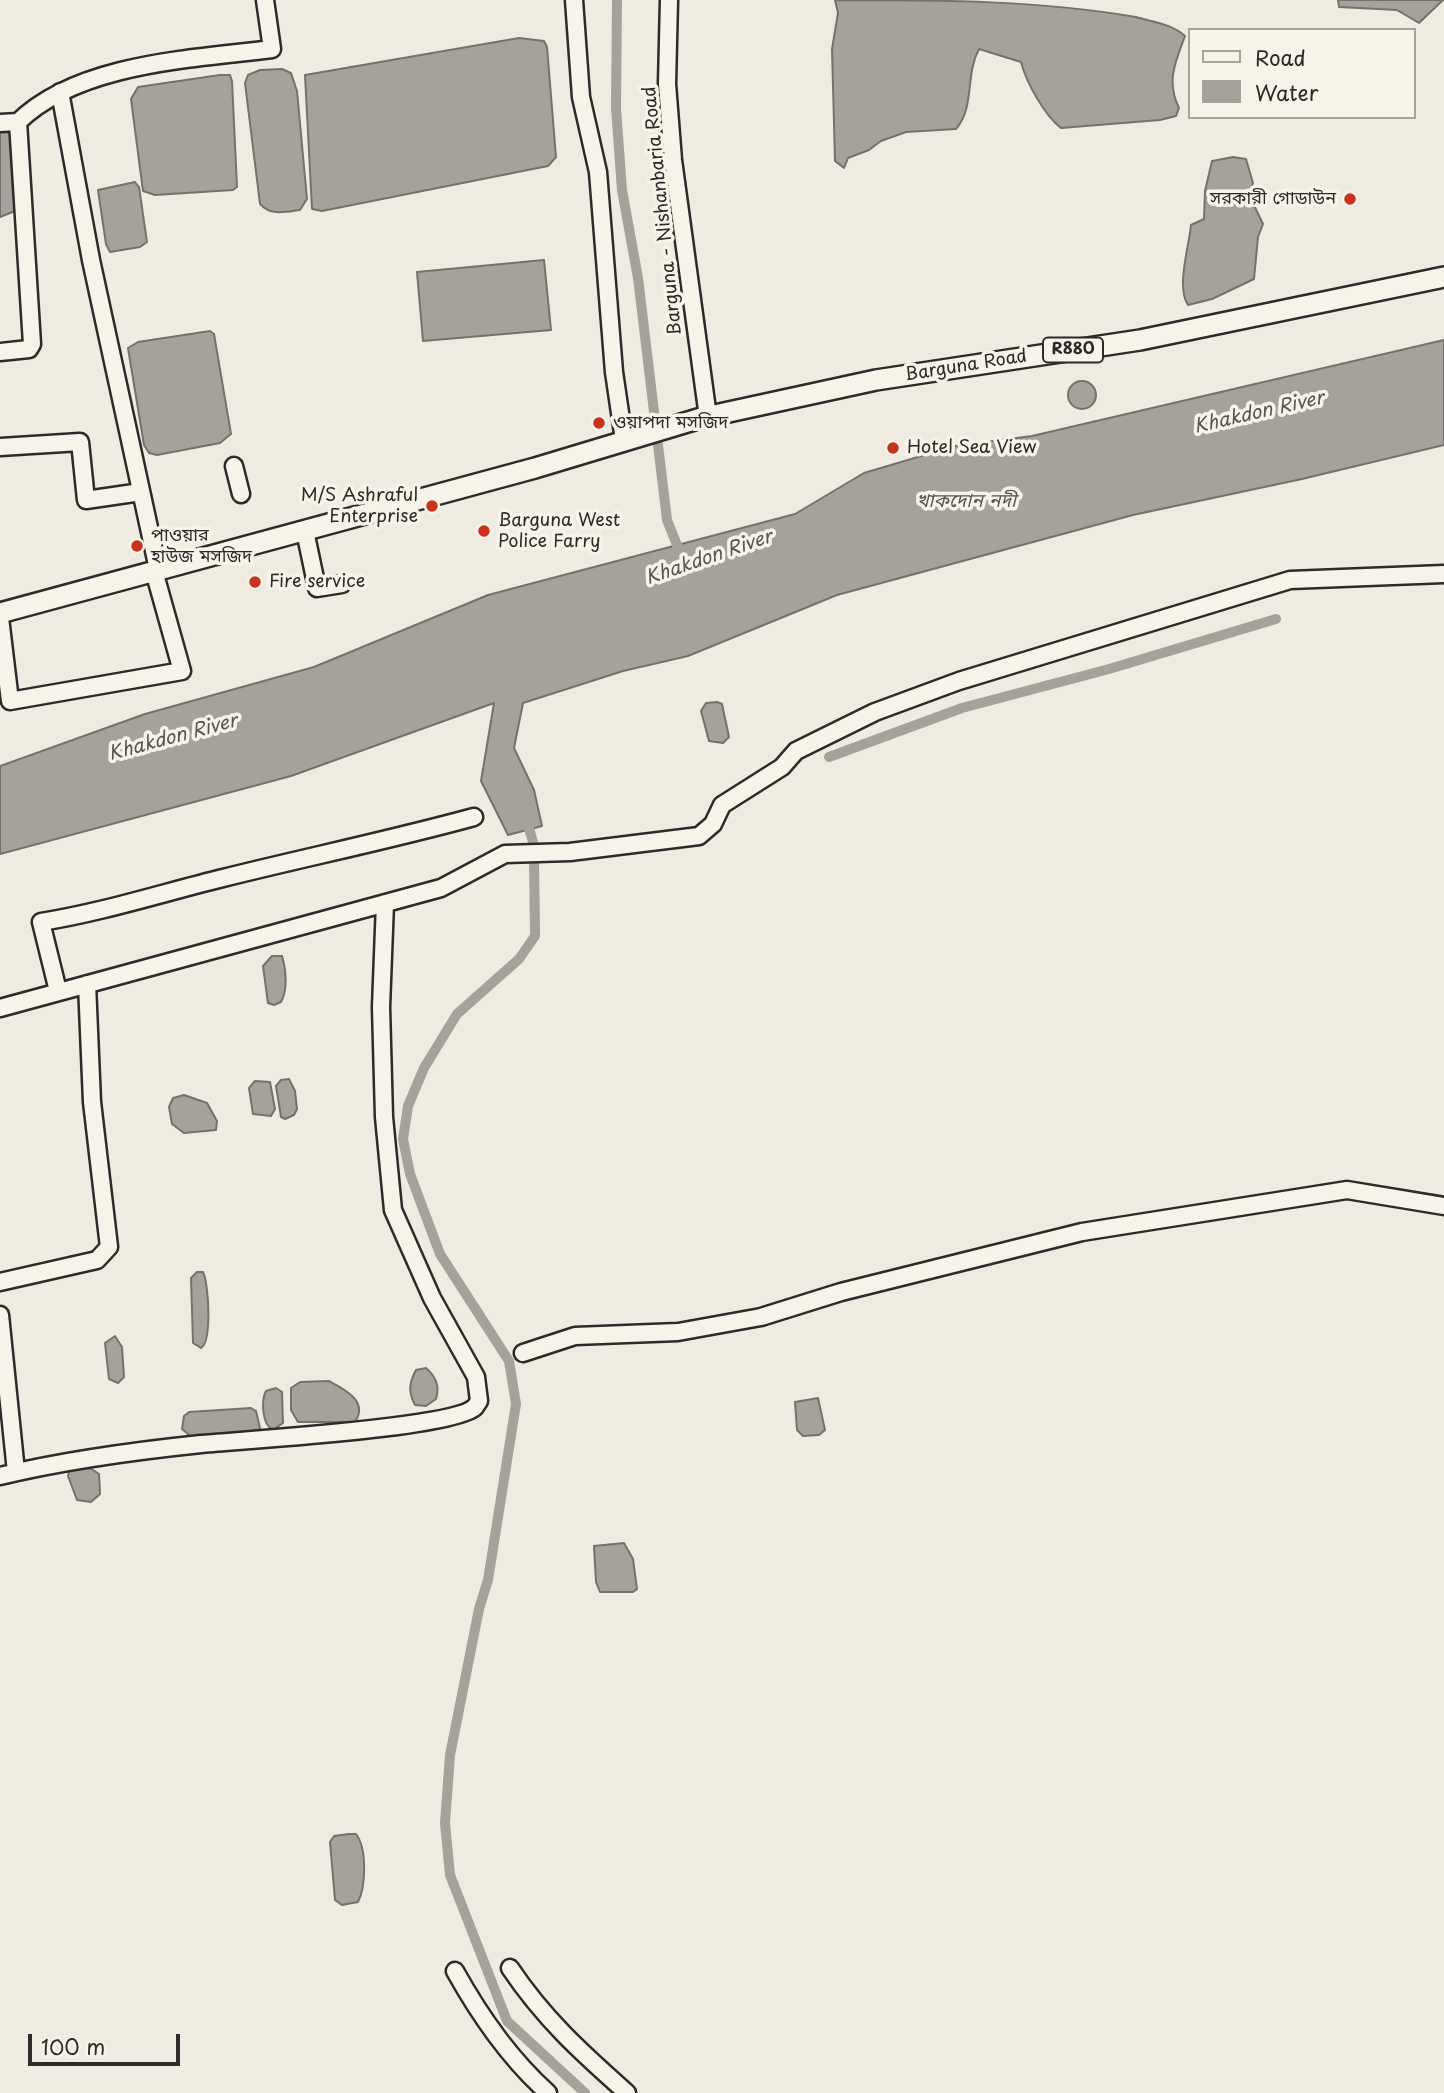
<!DOCTYPE html>
<meta charset="utf-8">
<style>
body{margin:0}
#map{position:relative;width:1444px;height:2093px;overflow:hidden;background:#efebe0;font-family:"Playpen Sans",sans-serif}
canvas{display:block}
.legend{position:absolute;left:1188px;top:28px;width:228px;height:91px;box-sizing:border-box;background:#f7f3e8;border:2px solid #a5a39c;margin:0;padding:9px 12px;list-style:none;font-size:21px;color:#2b2b2b}
.legend li{display:flex;align-items:center;gap:14px;height:35px}
.legend b{width:35px;border:2px solid #a5a39c}
.scale{position:absolute;left:28px;top:2034px;width:152px;height:32px;box-sizing:border-box;border:4px solid #2b2b2b;border-top:0;padding-left:9px;font-size:21px;line-height:24px;white-space:nowrap;color:#2b2b2b;-webkit-text-stroke:5px #f7f3e8;paint-order:stroke}
</style>
<div id="map">
<canvas width="1444" height="2093"></canvas>
<ul class="legend">
<li><b style="height:9px;background:#f7f3e8"></b>Road</li>
<li><b style="height:19px;background:#a4a29a"></b>Water</li>
</ul>
<div class="scale">100 m</div>
</div>
<script>
const c = document.querySelector('canvas').getContext('2d');
c.lineJoin = 'round';
function paint(path, color) { c.fillStyle = color; c.fill(path, 'evenodd'); }
function trace(path, color, width, dash) { c.strokeStyle = color; c.lineWidth = width; c.lineCap = dash ? 'butt' : 'round'; c.setLineDash(dash || []); c.stroke(path); }
function drawText(font, color, halo, rows, align = 'center') {
  c.font = font + ' "Playpen Sans","Noto Sans Bengali",sans-serif'; c.lineWidth = 7; c.setLineDash([]); c.textBaseline = 'middle'; c.strokeStyle = halo; c.fillStyle = color; for (const [text, x, y, turn = 0] of rows) {
    c.save(); c.translate(x, y); c.rotate((+turn || 0) * Math.PI / 180); c.textAlign = isNaN(turn) ? turn : align; if (halo) c.strokeText(text, 0, 0); c.fillText(text, 0, 0); c.restore();
  }
}
const water = new Path2D(`
 M835,0C936,0 1037,0 1136,17C1153,22 1172,24 1185,36C1175,63 1166,81 1179,108L1176,116L1160,120L1061,128C1045,116 1026,82 1021,62L979,49C965,75 975,107 956,129L906,132L881,141L869,150L848,158L844,168L835,161L832,49L838,13Z
 M1338,0H1443L1419,23L1397,10L1339,7Z
 M519,38L544,41L547,47L556,157L548,166L322,211L312,209L305,75Z
 M282,69L291,73L297,91L307,199L300,210C285,212 271,216 260,204L245,83L248,75L260,70Z
 M220,75H230L232,81L237,187L233,190L155,195L143,191L131,99L138,87Z
 M0,126L9,129C18,154 18,186 15,211L0,217Z
 M1233,157L1246,159L1253,183L1249,195L1263,224L1258,237L1254,279L1212,299L1188,305C1176,287 1189,247 1191,225L1204,219L1205,191L1212,161Z
 M135,182L139,187L147,242L140,247L110,252L106,244L98,190Z
 M544,260L551,330L423,341L417,272Z
 M210,331L214,334L231,434L220,443L157,455L149,453L144,445L128,348L138,342Z
 M1444,340V445L1302,479L1133,515L837,595L688,656L623,671L523,703L514,748L534,790L542,826L508,835L481,781L494,703L291,776L0,854V766L145,714L314,667L488,595L795,514L864,473L955,446L1032,436Z
 M1068 395a14 14 0 1 1 28 0a14 14 0 1 1-28 0Z
 M717,702L722,704L729,737L723,743L709,741L701,711L706,703Z
 M272,956H282C286,969 288,990 281,1002L274,1005L268,1003L263,966Z
 M289,1079L295,1091L297,1109L294,1115L285,1119L281,1117L276,1086L281,1080Z
 M255,1081L270,1082L275,1109L271,1116L253,1114L249,1088Z
 M184,1095L207,1103L217,1121L216,1130L184,1133L172,1124L169,1107L173,1098Z
 M197,1272H203C209,1284 212,1342 201,1348L193,1343L191,1278Z
 M115,1336L122,1347L124,1377L118,1383L109,1379L105,1343Z
 M426,1368C436,1377 440,1386 436,1399L426,1406L415,1405C408,1392 409,1383 416,1370Z
 M329,1381C344,1389 369,1401 355,1422H298L291,1410V1388L300,1382Z
 M276,1388L282,1392L283,1423L273,1430C262,1425 261,1401 266,1391Z
 M818,1398L825,1430L819,1435L803,1436L797,1430L795,1402Z
 M251,1408L256,1411L260,1428L257,1432L195,1440L182,1429L184,1416L189,1412Z
 M90,1468L99,1474L100,1494L91,1502L77,1500L68,1476L69,1471Z
 M624,1543L633,1559L637,1589L633,1592H600L596,1582L594,1546Z
 M349,1834H356C367,1848 366,1886 358,1902L342,1905L335,1900L330,1842L334,1836Z`);
paint(water, '#a4a29a');
trace(water, '#74726e', 2);
trace(new Path2D(`
 M617,0L616,108L622,190L638,278L667,520L683,560
 M829,757L962,708L1109,669L1276,619
 M526,818L533,842
 M534,859L535,936L519,959L457,1014L424,1068L408,1106L403,1139L410,1174L440,1254L509,1361L516,1404L488,1580L479,1609L450,1755L445,1823L450,1875L507,2021L585,2093`), '#a4a29a', 10);
const minor = new Path2D(`
 M574,0L581,97L598,172L614,372L624,440
 M669,0L667,84L673,160L708,417
 M60,92L91,260L156,560
 M0,123L18,122
 M0,352L29,349L32,344L18,122C78,63 192,59 272,49L265,0
 M0,447L80,442L86,500L141,492
 M234,466L241,494
 M305,531L317,588L342,584
 M0,618L10,701L182,671L154,571
 M58,991L41,922C103,912 162,893 223,878C307,857 390,840 474,817
 M0,1008L441,888L505,854L570,852L699,836L713,824L722,805L782,767L796,751L875,712L959,681L1290,580L1444,574
 M0,1282L97,1260L109,1247L92,1102L87,984
 M0,1315L16,1472
 M523,1353L575,1336L678,1332L761,1317L841,1292L1082,1232L1347,1190L1444,1206
 M0,1476C66,1460 134,1451 201,1444C244,1440 454,1428 475,1407L479,1401L476,1377L432,1298L393,1210L384,1117L381,1007L385,903
 M510,1968C544,2019 582,2053 627,2093
 M455,1971C480,2016 510,2059 548,2093`);
const major = new Path2D(`
 M0,613L535,468L701,418L876,380L1140,340L1444,277`);
trace(minor, '#2b2b2b', 21);
trace(major, '#2b2b2b', 24);
trace(minor, '#f7f3e8', 16);
trace(major, '#f7f3e8', 19);
for (const [x, y, r, color] of [
 [1350,199,7,"#c8321e"],
 [599,423,7,"#c8321e"],
 [893,448,7,"#c8321e"],
 [432,506,7,"#c8321e"],
 [484,531,7,"#c8321e"],
 [137,546,7,"#c8321e"],
 [255,582,7,"#c8321e"]
]) { const dot = new Path2D(); dot.arc(x, y, r, 0, 2 * Math.PI); c.fillStyle = color; c.fill(dot); trace(dot, '#f7f3e8', 2.5); }
for (const [x, y, w] of [
 [1073,350,60]
]) { const box = new Path2D(); box.roundRect(x - w / 2, y - 12.5, w, 25, 5); c.fillStyle = '#f7f3e8'; c.fill(box); trace(box, '#2b2b2b', 2); }
drawText('bold 16px', '#2b2b2b', null, [
 ["R880",1073,350]
]);
drawText('18px', '#2b2b2b', '#f7f3e8', [
 ["সরকারী গোডাউন",1336,199,"right"],
 ["ওয়াপদা মসজিদ",613,423],
 ["Hotel Sea View",907,448],
 ["M/S Ashraful",418,496,"right"],
 ["Enterprise",418,517,"right"],
 ["Barguna West",498,521],
 ["Police Farry",498,542],
 ["পাওয়ার",151,536],
 ["হাউজ মসজিদ",151,557],
 ["Fire service",269,582]
], 'left');
drawText('18px', '#2b2b2b', '#f7f3e8', [
 ["Barguna - Nishanbaria Road",663,211,-96],
 ["Barguna Road",966,366,-9]
]);
drawText('italic 19px', '#555552', '#f7f3e8', [
 ["Khakdon River",1259,413,-13],
 ["খাকদোন নদী",966,502],
 ["Khakdon River",709,558,-19],
 ["Khakdon River",173,738,-15]
]);
</script>
